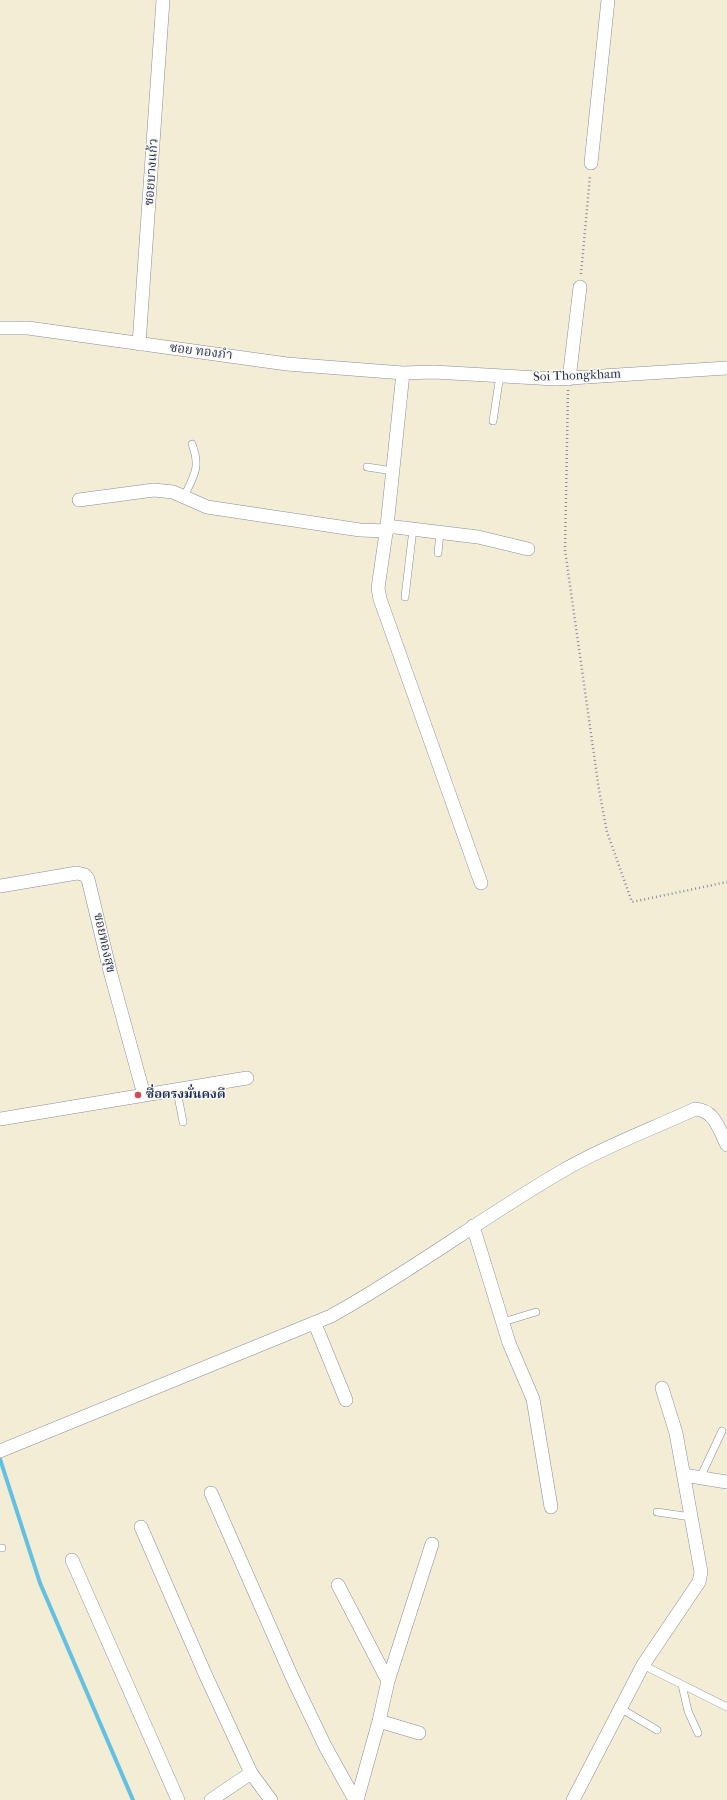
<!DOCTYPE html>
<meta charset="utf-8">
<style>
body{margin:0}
canvas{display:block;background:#f3edd6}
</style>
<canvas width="727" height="1800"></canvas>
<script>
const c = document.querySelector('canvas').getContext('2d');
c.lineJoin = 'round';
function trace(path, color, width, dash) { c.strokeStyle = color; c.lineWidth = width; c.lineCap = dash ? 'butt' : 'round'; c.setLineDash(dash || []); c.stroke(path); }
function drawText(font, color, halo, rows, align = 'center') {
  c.font = font + ' "IM FELL French Canon","Noto Serif Thai",serif'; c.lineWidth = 3; c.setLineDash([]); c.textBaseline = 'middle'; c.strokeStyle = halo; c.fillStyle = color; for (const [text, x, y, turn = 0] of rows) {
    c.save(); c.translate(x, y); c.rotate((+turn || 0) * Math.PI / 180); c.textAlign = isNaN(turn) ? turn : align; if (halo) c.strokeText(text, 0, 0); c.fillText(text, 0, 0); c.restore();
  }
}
trace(new Path2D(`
 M0,1459L40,1583L133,1800`), '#63c0e1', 4);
const service = new Path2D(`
 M493,421L500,375
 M367,467L393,471
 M184,497C194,475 201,468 192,444
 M438,553L440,532
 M405,597L413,529
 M177,1091L183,1122
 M503,1322L536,1312
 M700,1478L722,1431
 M657,1512L691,1517
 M0,1548H2
 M643,1665L727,1707
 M682,1685L688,1711L698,1733
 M620,1708L657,1730`);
const minor = new Path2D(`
 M591,163L608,0
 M0,328H28L287,364L403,373L434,372L555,379L727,368
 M139,344L163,0
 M403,373L387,526L378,588L380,599L481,883
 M569,379L580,287
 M79,500L154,490L173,492L207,507L360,530L387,531
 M387,526L478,537L528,549
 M0,886L77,873L85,875L88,879L110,971L144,1095
 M0,1119L247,1078
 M473,1226L509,1343L533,1399L551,1507
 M315,1324L346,1400
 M0,1451L331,1316C411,1272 484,1216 564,1170C605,1146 652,1129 695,1109C715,1110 719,1130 727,1145
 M684,1475L727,1482
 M211,1493L292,1677L325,1746L355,1800
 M141,1527L206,1676L251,1773L271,1800
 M72,1560L178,1800
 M338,1585L388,1681
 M379,1721L419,1733
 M211,1800L251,1773
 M357,1800L379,1721L388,1681L432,1544
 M573,1800L643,1665L699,1582L701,1572L676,1433L662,1388`);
trace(service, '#878e9a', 8);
trace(minor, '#878e9a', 14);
trace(new Path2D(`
 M581,274L590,176
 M568,390L565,550L599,790L607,832L632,902L727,882`), '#878e9a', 2.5, [1, 3]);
trace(service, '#fff', 7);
trace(minor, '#fff', 13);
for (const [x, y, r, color] of [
 [138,1095,4,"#d1495b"]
]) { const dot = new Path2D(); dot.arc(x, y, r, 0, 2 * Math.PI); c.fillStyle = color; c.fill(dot); trace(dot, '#fbf7ec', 1.5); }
drawText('13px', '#1b2f5e', '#fbf7ec', [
 ["ซอยบางแก้ว",152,172,-86],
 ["ซอย ทองภํา",201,352,7],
 ["Soi Thongkham",577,376,-2],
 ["ซอยทองสุข",104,943,77]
]);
drawText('bold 13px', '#1b2f5e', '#fbf7ec', [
 ["ซื่อตรงมั่นคงดี",146,1095]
], 'left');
</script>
